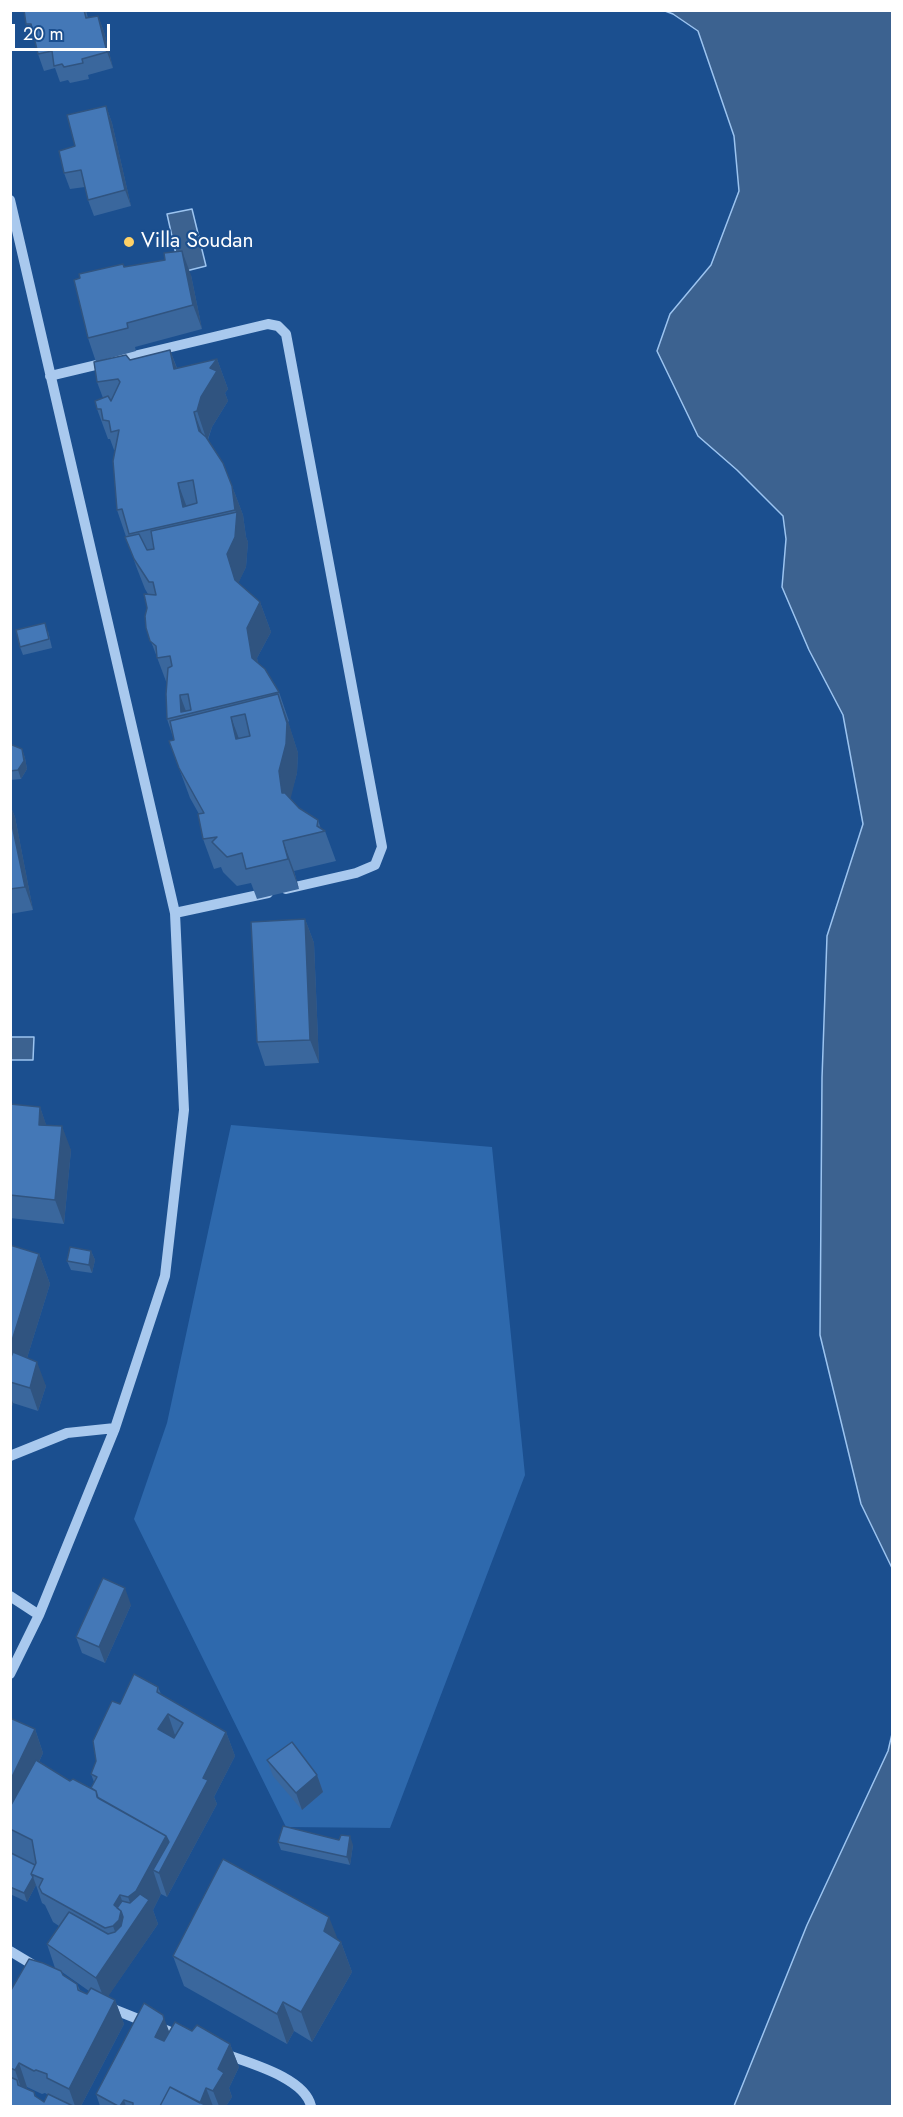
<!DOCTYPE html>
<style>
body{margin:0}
#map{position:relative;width:903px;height:2117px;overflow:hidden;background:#1b4f8f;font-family:Jost,sans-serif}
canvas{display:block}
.frame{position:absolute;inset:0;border:12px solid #fff;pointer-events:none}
.scale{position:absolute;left:12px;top:24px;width:98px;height:27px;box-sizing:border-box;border:3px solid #fff;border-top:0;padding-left:8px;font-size:18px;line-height:21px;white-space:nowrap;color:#fff;-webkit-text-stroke:4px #1b4f8f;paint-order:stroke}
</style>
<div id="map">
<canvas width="903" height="2117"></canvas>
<div class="frame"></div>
<div class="scale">20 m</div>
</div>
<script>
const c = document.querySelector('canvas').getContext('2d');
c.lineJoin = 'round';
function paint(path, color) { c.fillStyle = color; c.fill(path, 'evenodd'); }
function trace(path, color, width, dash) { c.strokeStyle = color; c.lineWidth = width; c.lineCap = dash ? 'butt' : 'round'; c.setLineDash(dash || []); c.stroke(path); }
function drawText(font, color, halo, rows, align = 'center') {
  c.font = font + ' Jost,sans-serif'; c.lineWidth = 4.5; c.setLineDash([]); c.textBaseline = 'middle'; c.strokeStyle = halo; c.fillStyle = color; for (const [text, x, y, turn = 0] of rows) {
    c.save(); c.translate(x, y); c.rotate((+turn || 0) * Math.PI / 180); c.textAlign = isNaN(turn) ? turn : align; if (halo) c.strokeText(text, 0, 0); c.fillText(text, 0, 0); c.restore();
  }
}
paint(new Path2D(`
 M231,1125L492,1147L525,1475L390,1828L286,1827L134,1519L167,1423Z`), '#2e69ad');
const water = new Path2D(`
 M665,11H892V1568L861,1504L820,1335L822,1078L827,936L863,824L843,715L809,650L782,587L786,539L783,516L737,470L698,436L657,351L670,314L711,265L739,191L734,136L698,31L673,14Z
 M192,209L206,266L186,271L179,268L167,214Z
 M11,1037H34L33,1060H11Z
 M892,1734V2106H734L807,1925L888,1751Z`);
paint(water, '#3c6290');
trace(water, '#9cc4f0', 1.5);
trace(new Path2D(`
 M10,200L175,913L184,1110L165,1276L115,1428L39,1615L10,1674
 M50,376L268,324L278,326L286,334L382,847L375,865L356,873L286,889
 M175,913L268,893
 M10,1456L67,1433L115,1428
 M10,1596L39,1615
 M10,1951L40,1969
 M108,2007L183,2037
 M222,2053C248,2063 304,2077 311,2106`), '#a9c9ee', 10);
paint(new Path2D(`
 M86,10L88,18L98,16L104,32L113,68L88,75L89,79L70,83L68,80L60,82L55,68L44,71L38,54L35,40H32L26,24Z
 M106,106L112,123L131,206L94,216L88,200L85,187L70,189L64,173L75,146Z
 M124,267L191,275L202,329L135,347L136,351L96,362L88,338Z
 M170,350L177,368L217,359L228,389L225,393L228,401L212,427L208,440L232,486L243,515L246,537L248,542L246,567L238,583L260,602L271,632L257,658L258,663L279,692L289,721L288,722L298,753L297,773L290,798L299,808L318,820L321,829L325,831L336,861L294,871L299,889L257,899L251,883L237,886L223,872L221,867L214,869L203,839L199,814L190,798L169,741L174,740L167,719V684L146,628L148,594L145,589L136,566L117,510L115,450H114L110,439H108L97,409L103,398L97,382L130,360Z
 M48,631L52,648L23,655L20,647Z
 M10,744L22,749L25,758L27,769L21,779L10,780Z
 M10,805L15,817L33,910L10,914Z
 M305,919L314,943L319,1063L265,1066L257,1042Z
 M10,1104L40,1107L46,1125L71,1150L64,1224L10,1218Z
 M10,1245L39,1254L50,1284L27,1358L46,1386L38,1411L13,1403L10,1412Z
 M91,1251L95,1260L92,1273L71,1270L67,1261Z
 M131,1605L105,1663L82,1653L76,1637Z
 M158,1687L161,1694L226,1732L235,1756L214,1797L217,1804L167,1897L161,1894L153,1910L158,1924L108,1996L115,2000L124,2024L81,2106H10V1992L55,1968L47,1944L59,1926L53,1922L45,1905L42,1903L36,1885L27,1902L10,1894V1854L12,1853L10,1849V1718L35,1729L43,1753L39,1762L70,1781L91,1788L94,1782L91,1774L120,1704ZM62,1972L89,1991L87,1994L80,1990L77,1984L63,1976ZM27,2087L42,2094L45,2093L48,2095L44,2102L36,2097L34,2092L26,2089Z
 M267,1760L317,1775L323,1792L302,1810L273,1776Z
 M339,1840L353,1845L350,1865L281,1850L278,1842Z
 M338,1940L341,1942L352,1972L312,2042L294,2031L287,2044L184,1986L173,1956Z
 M192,2031L230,2044L239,2067L229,2088L232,2097L226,2106H100L96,2094L169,2032Z`), '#3a679d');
paint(new Path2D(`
 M98,16L104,32L113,68L107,52Z
 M106,106L112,123L131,206L125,190Z
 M182,251L191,275L202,329L193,305Z
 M170,350L181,380L174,369Z
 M217,359L228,389L225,393L228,401L212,427L207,441L197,411L210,368Z
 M194,412L205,441L199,431Z
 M178,483L189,513L183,507Z
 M232,486L243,515L246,537L248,542L246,567L238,584L235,580L227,554L237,514L235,510Z
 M260,602L271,632L257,658L263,687L252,658L247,628Z
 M278,694L289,724L298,753L297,773L290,801L282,793L279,771Z
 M180,695L187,714L181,712Z
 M231,717L242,747L236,739Z
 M22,749L25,758L27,769L21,779L18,770Z
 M10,805L15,817L33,910L25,887L10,815Z
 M283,841L294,871L299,889L288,859Z
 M305,919L314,943L319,1063L310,1040Z
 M40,1107L48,1130L39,1125Z
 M62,1126L71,1150L64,1224L55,1200Z
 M91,1251L95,1260L92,1273L89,1265Z
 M39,1254L50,1284L19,1384L10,1382V1347Z
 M37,1362L46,1386L38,1411L30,1388Z
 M10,1396L13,1403L10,1412Z
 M125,1588L131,1605L105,1663L99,1647Z
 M168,1714L176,1738L167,1753L158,1729Z
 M35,1729L43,1753L10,1823V1781Z
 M226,1732L235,1756L214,1797L217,1804L167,1897L159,1873L153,1870L161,1894L153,1910L158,1924L105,2001L96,1978L119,1943L113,1926L114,1905L120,1895L131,1925L136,1920L128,1897L203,1778Z
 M317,1775L323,1792L302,1810L296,1793Z
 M350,1836L353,1845L350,1865L347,1857Z
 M33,1877L36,1885L27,1902L24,1893Z
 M329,1917L340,1945L341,1942L352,1972L312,2042L301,2012L324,1931Z
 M115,2000L124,2024L81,2106H75L69,2089Z
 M283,2002L294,2031L287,2044L277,2014Z
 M163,2015L172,2039L164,2060L155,2037Z
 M230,2044L239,2067L229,2088L232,2097L226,2106H219L213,2091L218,2069Z
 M19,2063L27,2087L23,2094L15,2070Z
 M206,2088L213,2106H198Z
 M124,2100L126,2106H120Z`), '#305480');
const building = new Path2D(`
 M24,10H84L86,18L98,16L107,52L82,59L83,63L64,67L62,64L54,66L52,51L38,54L31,24H26Z
 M106,106L125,190L88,200L81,170L64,173L59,151L75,146L67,115Z
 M182,251L193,305L127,323L128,328L88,338L74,280L80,278L79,274L123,264L124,267L165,260L164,253Z
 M170,350L174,369L217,359L210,368L217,371L201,397L197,411L194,412L199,431L206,437L223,463L232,486L235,510L129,534L122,509L117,510L113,461L119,430L111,432L109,421L103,420L101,409H97L95,401L108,396L111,401L120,382L118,379L97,382L94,362L126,355L130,360ZM193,480L197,503L183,507L178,483Z
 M237,512L235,537L227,554L235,580L260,602L247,628L252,658L265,669L279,692L167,719L166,694L168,668L172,666L170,656L157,658L156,646L150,641L146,628L145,616L147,608L144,594L156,595L153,582H149L134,559L125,537L139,534L147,550L154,549L151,531ZM188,694L191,710L181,712L180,695Z
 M45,623L49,639L20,647L16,630Z
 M278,694L287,723L286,744L279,771L282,793H285L299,808L318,820L317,826L325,831L283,841L288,859L246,869L242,853L227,857L212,842L217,837L203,839L198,814L204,813L179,768L169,741L174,740L170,721ZM245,714L250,736L236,739L231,717Z
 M10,744L22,749L24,761L18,770L10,771Z
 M10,815L25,887L10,889Z
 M305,919L310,1040L257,1042L251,922Z
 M10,1104L40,1107L39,1125L62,1126L55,1200L10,1195Z
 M10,1245L39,1254L10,1347Z
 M70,1247L91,1251L89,1265L67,1261Z
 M13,1352L37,1362L30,1388L10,1382V1360Z
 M103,1578L125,1588L99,1647L76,1637Z
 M134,1674L158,1687L157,1692L226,1732L203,1778L208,1780L159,1873L153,1870L169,1842L166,1836L98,1798L96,1791L91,1788L97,1777L91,1774L96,1761L93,1741L112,1701L120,1704ZM168,1714L183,1723L174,1738L158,1729Z
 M10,1718L35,1729L10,1781Z
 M292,1742L317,1775L296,1793L267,1760Z
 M36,1760L70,1781L73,1779L96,1791L97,1797L166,1836L136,1891L128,1897L120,1895L114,1905L121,1911L119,1920L113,1926L105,1928L42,1893L39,1887L43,1879L31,1874L36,1863L32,1840L10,1829V1807Z
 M283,1826L339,1840L341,1835L350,1836L347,1857L278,1842Z
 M11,1853L35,1865L31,1874L33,1877L24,1893L10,1887Z
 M223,1859L329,1917L324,1931L341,1942L301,2012L283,2002L277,2014L173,1956Z
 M140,1894L149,1900L96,1978L47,1944L69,1912L108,1934L115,1932L121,1926L123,1917L121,1911L117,1908L122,1901L130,1903Z
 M29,1959L43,1963L61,1971L63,1975L77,1984L78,1990L87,1994L91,1988L115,2000L69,2089L47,2078V2074L36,2070L34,2071L19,2063L15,2070L10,2068V1992Z
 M144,2003L163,2015L164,2019L155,2037L164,2041L175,2022L192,2031L197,2025L230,2044L218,2069L224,2073L213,2091L206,2088L200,2103L170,2087L160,2106H133V2103L124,2100L120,2106H118L96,2094Z
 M10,2077L17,2080L18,2085L34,2092L35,2096L44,2102L48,2094L73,2106H10Z
 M170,2087L207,2106H160Z`);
paint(building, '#4478b7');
trace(building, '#305480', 1.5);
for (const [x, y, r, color] of [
 [129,242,6,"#ffd166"]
]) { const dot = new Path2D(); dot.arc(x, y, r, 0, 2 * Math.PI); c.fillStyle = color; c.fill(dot); trace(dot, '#1b4f8f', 2); }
drawText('21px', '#fff', '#1b4f8f', [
 ["Villa Soudan",141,242]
], 'left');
</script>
